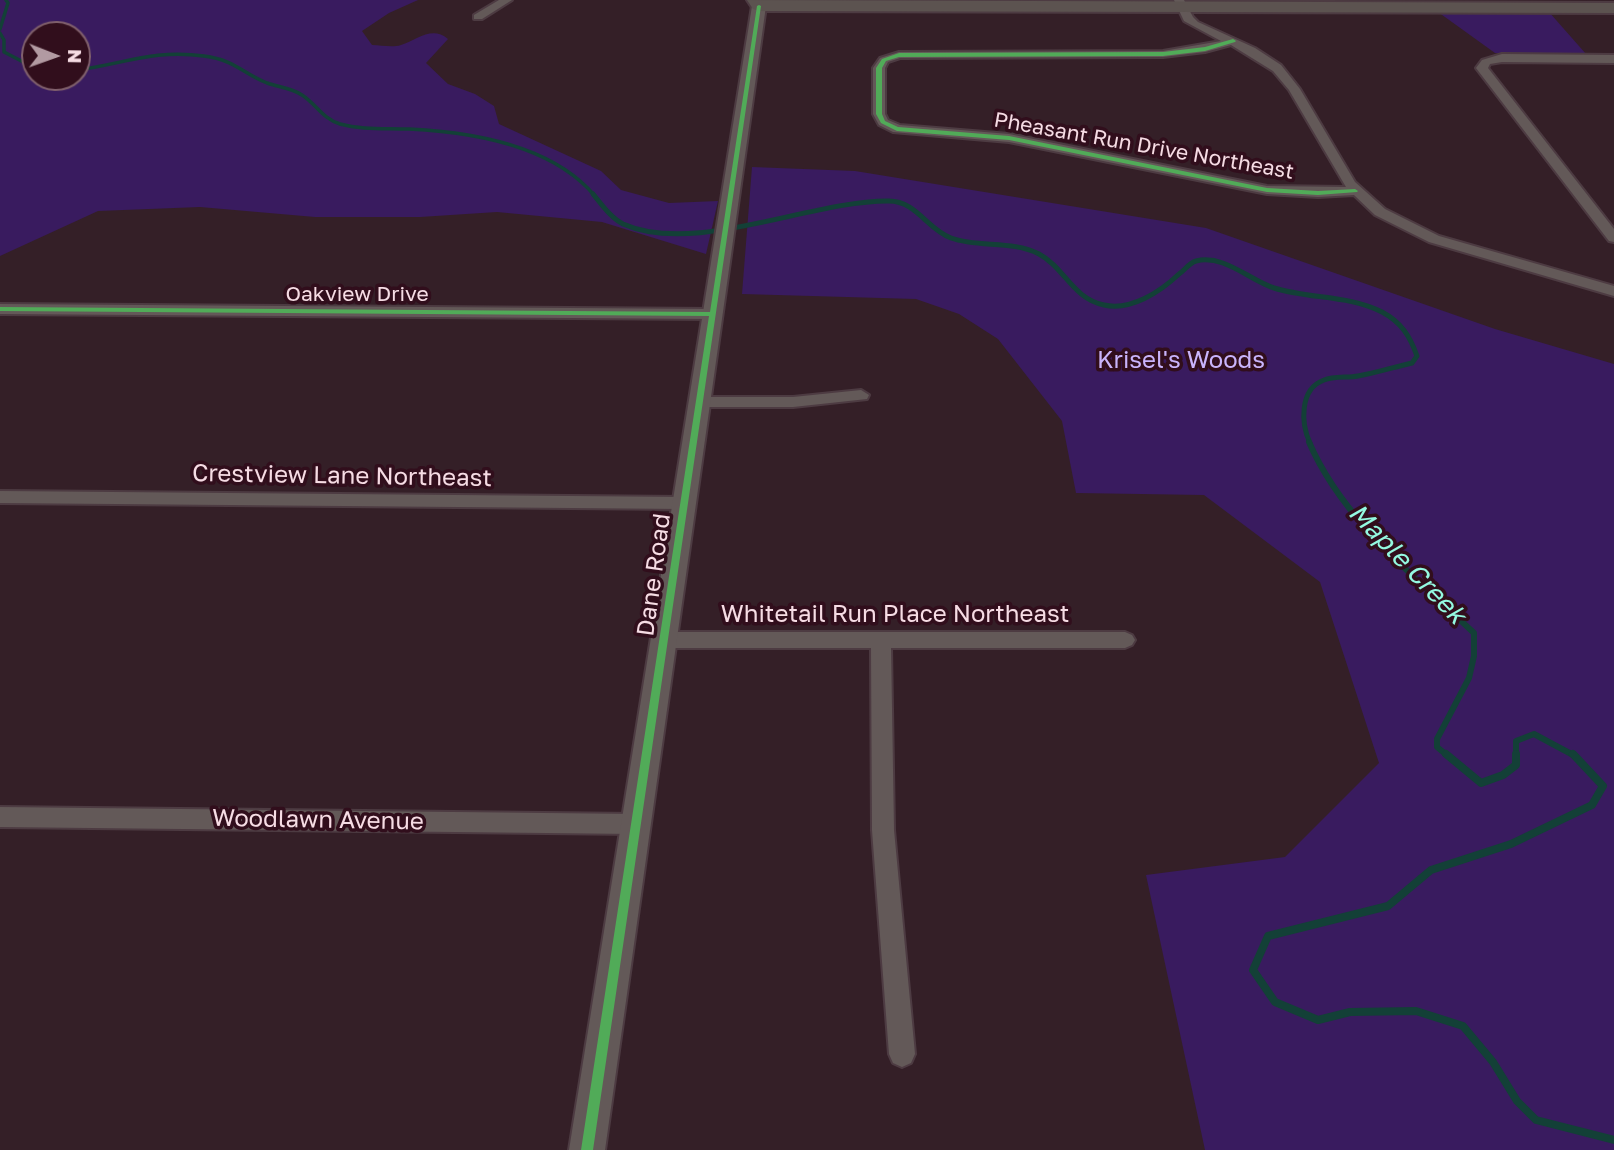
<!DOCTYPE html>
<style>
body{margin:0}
#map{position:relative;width:1614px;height:1150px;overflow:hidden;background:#341f27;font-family:"Golos Text",sans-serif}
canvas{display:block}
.north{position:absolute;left:21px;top:21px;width:70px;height:70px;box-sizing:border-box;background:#310e1c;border:2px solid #80606c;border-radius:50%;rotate:91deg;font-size:19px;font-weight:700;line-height:28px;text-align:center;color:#f6dce4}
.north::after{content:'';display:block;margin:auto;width:24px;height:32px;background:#b29aa2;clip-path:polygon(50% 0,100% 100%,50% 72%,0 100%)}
</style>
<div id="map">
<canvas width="1614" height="1150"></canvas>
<div class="north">N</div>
</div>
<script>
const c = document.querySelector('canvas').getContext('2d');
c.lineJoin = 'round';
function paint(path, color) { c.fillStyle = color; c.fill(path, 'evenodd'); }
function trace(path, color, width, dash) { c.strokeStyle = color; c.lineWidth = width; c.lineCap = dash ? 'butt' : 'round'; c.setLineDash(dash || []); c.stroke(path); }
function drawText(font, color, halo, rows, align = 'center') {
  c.font = font + ' "Golos Text",sans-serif'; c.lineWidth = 7; c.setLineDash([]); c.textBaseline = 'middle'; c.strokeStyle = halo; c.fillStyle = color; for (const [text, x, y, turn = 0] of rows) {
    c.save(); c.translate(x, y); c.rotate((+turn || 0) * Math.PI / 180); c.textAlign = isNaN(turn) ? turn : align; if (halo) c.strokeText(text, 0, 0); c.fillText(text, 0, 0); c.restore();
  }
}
paint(new Path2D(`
 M0,0H418L389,13L362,31L372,45C381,45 392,48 401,45C417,40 432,25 448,39L426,63L448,84L475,94L494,106L499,124L601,171L621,190L669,203L718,201L706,254L602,222L497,212L420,217H315L200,207L98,211L0,256ZM35,35H77V77H35Z
 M1438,12H1549L1586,54L1495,53Z
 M752,167L855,171L1206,228L1495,329L1614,364V1150H1205L1146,875L1285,857L1379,763L1320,582L1204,495L1076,493L1062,421L998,339L959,314L916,299L742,294Z`), '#391b5f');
trace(new Path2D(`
 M0,29L8,3L6,0
 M0,33L4,40V52L35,68
 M77,70C124,64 153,49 204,56C235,60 242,73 267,83C278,87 292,88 302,95C316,104 323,119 340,124C362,130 386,128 409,129C472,132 552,145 595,196`), '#134037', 3.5);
trace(new Path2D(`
 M593,194C602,205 611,218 623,224C695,256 812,200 889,201C916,201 927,229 951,238C979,248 1012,240 1039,254C1064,267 1073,299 1104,305C1131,311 1160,292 1179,274C1185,270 1189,263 1196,261C1224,254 1249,280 1274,288C1309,299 1349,295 1382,312C1401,322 1410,336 1417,356L1412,363C1394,367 1376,373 1358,376C1347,378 1334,376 1324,380C1299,389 1301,424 1310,443`), '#134037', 5);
trace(new Path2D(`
 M1309,442C1342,519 1414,576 1474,633V656L1469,678L1437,739V747L1448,756
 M1516,756V741L1534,734L1575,756`), '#134037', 6);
trace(new Path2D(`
 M1446,754L1481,783L1503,775L1516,765V754
 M1573,754L1603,786L1592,805L1511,844L1431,870L1388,906L1268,936L1253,970L1275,1002L1318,1020L1350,1012L1416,1011L1463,1026L1493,1062L1517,1101L1536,1120L1614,1140`), '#134037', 8);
const minor = new Path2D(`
 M499,0H512L482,19H474V15Z
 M1174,0H1184L1193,17L1198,22L1255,48L1281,65L1300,89L1355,182L1385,209L1439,236L1614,286V296L1429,242L1375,215L1354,195L1318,197L1267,194L1009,142L893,132L879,125L873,114V68L880,58L899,52L1163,51L1221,41L1184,21ZM1231,45L1273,71L1289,90L1346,187L1267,186L1009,134L900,125L888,120L885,114V68L888,62L900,58L1163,57L1205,52Z
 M1502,54L1614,55V63L1502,62L1490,64L1488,68L1614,229V242L1609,241L1476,68L1482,60Z
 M0,304L713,309L721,314L713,319L0,314Z
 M861,390L869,395L867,399L793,407H700L692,402L700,397H793Z
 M0,491L684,497L690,499L693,503L690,507L684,509L0,503Z
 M664,632H1125L1132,635L1135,640L1132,645L1125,648H891L894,830L915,1054L911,1063L902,1067L893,1063L889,1054L872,830L871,648H664L657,645L654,640L657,635Z
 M0,807L636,814L644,817L647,824L644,831L636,834L0,827Z`);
const tertiary = new Path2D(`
 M759,2L766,6L605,1150H569L752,6Z`);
const secondary = new Path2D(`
 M747,0L1614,3V13L759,11L753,9Z`);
trace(minor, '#4d3b42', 4);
trace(tertiary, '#4d3b42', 4);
trace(secondary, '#4d3b42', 4);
paint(minor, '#635958');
paint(tertiary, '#635958');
paint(secondary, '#5c5350');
paint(new Path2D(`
 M759,5L761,6L593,1150H581L709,316L0,311V307L710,312L757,6Z
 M1233,39L1236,41L1235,42L1205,51L1163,56L899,57L886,61L882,68V114L885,121L898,127L1009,136L1267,188L1318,191L1355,189L1358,191L1357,192L1318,195L1267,192L1009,140L897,131L881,123L876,114V68L882,59L899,53L1163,52L1205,47Z`), '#51ab58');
drawText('21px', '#f6dce4', '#310e1c', [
 ["Pheasant Run Drive Northeast",1144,146,10],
 ["Oakview Drive",357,294]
]);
drawText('24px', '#c9b4fc', '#310e1c', [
 ["Krisel's Woods",1181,360]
]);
drawText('24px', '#f6dce4', '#310e1c', [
 ["Crestview Lane Northeast",342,476,1],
 ["Dane Road",654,575,-82],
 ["Whitetail Run Place Northeast",895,614],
 ["Woodlawn Avenue",318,820,1]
]);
drawText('italic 26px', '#94f9e1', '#310e1c', [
 ["Maple Creek",1407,564,46]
]);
</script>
